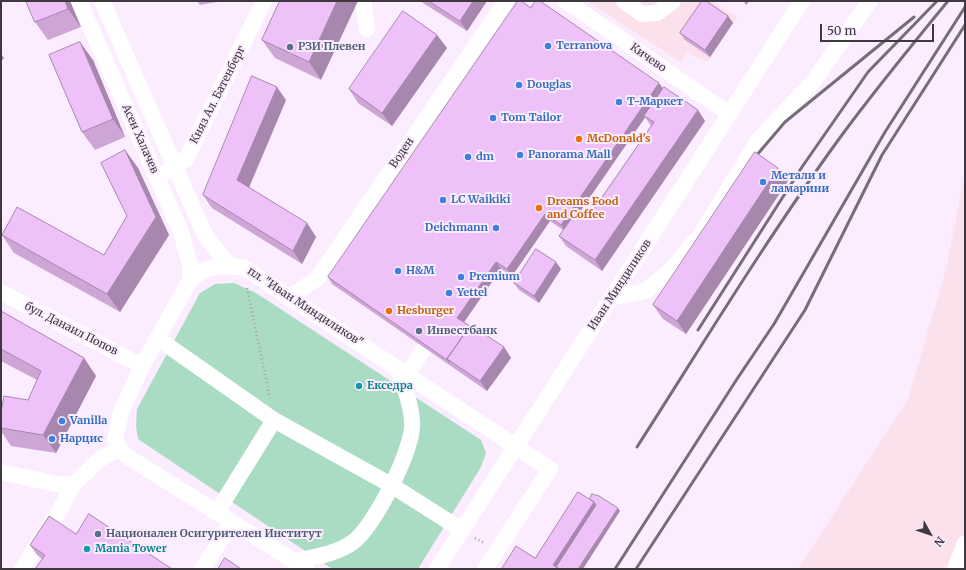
<!DOCTYPE html>
<meta charset="utf-8">
<style>
body{margin:0}
#map{position:relative;width:966px;height:570px;overflow:hidden;background:#fbedff;font-family:Merriweather,serif}
canvas{display:block}
.frame{position:absolute;inset:0;border:2px solid #3f3841;pointer-events:none}
.north{position:absolute;left:910px;top:514px;width:40px;height:40px;-webkit-text-stroke:3px #fbedff;paint-order:stroke;rotate:130deg;font-size:11px;font-weight:700;line-height:16px;text-align:center;color:#3f3841}
.north::after{content:'';display:block;margin:auto;width:14px;height:18px;background:#3f3841;clip-path:polygon(50% 0,100% 100%,50% 72%,0 100%)}
.scale{position:absolute;left:820px;top:24px;width:114px;height:18px;box-sizing:border-box;border:2px solid #3f3841;border-top:0;padding-left:5px;font-size:12px;line-height:14px;white-space:nowrap;color:#3f3841;-webkit-text-stroke:3px #fbedff;paint-order:stroke}
</style>
<div id="map">
<canvas width="966" height="570"></canvas>
<div class="frame"></div>
<div class="north">N</div>
<div class="scale">50 m</div>
</div>
<script>
const c = document.querySelector('canvas').getContext('2d');
c.lineJoin = 'round';
function paint(path, color) { c.fillStyle = color; c.fill(path, 'evenodd'); }
function trace(path, color, width, dash) { c.strokeStyle = color; c.lineWidth = width; c.lineCap = dash ? 'butt' : 'round'; c.setLineDash(dash || []); c.stroke(path); }
function drawText(font, color, halo, rows, align = 'center') {
  c.font = font + ' Merriweather,serif'; c.lineWidth = 4; c.setLineDash([]); c.textBaseline = 'middle'; c.strokeStyle = halo; c.fillStyle = color; for (const [text, x, y, turn = 0] of rows) {
    c.save(); c.translate(x, y); c.rotate((+turn || 0) * Math.PI / 180); c.textAlign = isNaN(turn) ? turn : align; if (halo) c.strokeText(text, 0, 0); c.fillText(text, 0, 0); c.restore();
  }
}
paint(new Path2D(`
 M587,1H712L737,17L708,61L698,59L687,51L681,62Z
 M965,173V569H798L908,399L945,273Z`), '#fae1eb');
paint(new Path2D(`
 M234,283L256,293L481,440L486,453L481,467L418,569H332L138,439L136,426L137,409L200,293L215,284Z`), '#aadcc3');
trace(new Path2D(`
 M247,288L270,398
 M475,538L484,543`), '#a89dab', 2.5, [1, 3]);
trace(new Path2D(`
 M79,1L181,232L190,265V280
 M102,1L197,217L206,237L230,266
 M363,1L367,29
 M566,1L729,114
 M624,1L642,14L657,13L673,1
 M166,172L186,159L264,1
 M1,292L142,366
 M290,297L318,278L506,1
 M611,298L646,291L671,270L701,234L759,139L813,82L870,1
 M157,338L274,420L391,485L462,530
 M407,374L425,347
 M1,472L56,484L73,485
 M217,512L274,420
 M295,561C313,557 337,554 353,542C374,527 415,447 412,421C411,402 403,385 397,368
 M22,569L59,511L73,485L100,459L119,449
 M202,569L232,522
 M307,569L128,457L119,449L115,439L121,412L142,366L190,280L202,271L218,266L243,267L550,469L485,569
 M437,569L802,1
 M955,569L965,543`), '#fff', 16);
trace(new Path2D(`
 M750,163L785,122L914,17
 M698,330L802,167L868,72L937,1
 M637,447C703,344 767,238 839,139C874,91 911,46 948,1
 M615,569L737,379L774,324L885,132L965,7
 M636,569L805,310L882,155L965,25`), '#766d78', 3);
paint(new Path2D(`
 M70,1L81,27L48,40L35,22Z
 M197,1H222L200,5Z
 M280,1L321,80L275,58L262,40Z
 M420,1H487L467,31Z
 M531,8L663,89L705,121L602,271L566,246L559,236L563,230L550,221L512,276L501,269L464,322L504,347L511,358L487,391L332,284L328,277ZM645,117L651,126L587,219L578,213Z
 M728,16L733,23L710,57L685,40L680,33Z
 M437,35L447,48L392,126L358,103L349,89Z
 M93,60L125,137L95,150L82,132Z
 M286,100L249,188L307,223L316,237L302,264L212,208L203,195Z
 M125,150L138,168L169,235L120,312L14,253L2,235L104,255L127,216Z
 M788,181L686,334L663,319L653,305Z
 M561,269L539,303L519,290L514,283Z
 M1,311L84,358L96,376L56,453L11,446L1,431V412L28,400L37,380L1,361Z
 M76,534L172,569L42,559L37,555L30,545Z`), '#cea6d6');
paint(new Path2D(`
 M65,1H70L81,27L68,9Z
 M337,1H358L321,80L309,62Z
 M473,1H487L467,31L460,21Z
 M744,1H749L746,5Z
 M728,16L733,23L710,57L705,50Z
 M437,35L447,48L392,126L382,113Z
 M80,42L93,60L125,137L113,119Z
 M1,54L4,58L1,62Z
 M659,83L664,90L566,232L561,225Z
 M277,87L286,100L246,194L237,180Z
 M698,110L705,121L602,271L595,260Z
 M125,150L138,168L169,235L120,312L107,294L156,217Z
 M778,168L788,181L686,334L677,321Z
 M545,214L550,221L512,276L507,269Z
 M307,223L316,237L302,264L293,251Z
 M496,262L501,269L462,325L457,318Z
 M556,262L561,269L539,303L534,296Z
 M504,347L511,358L487,391L480,381Z
 M84,358L96,376L56,453L43,435Z
 M594,502L599,509L559,569L553,565Z
 M618,508L620,511L583,569H578Z`), '#a787ae');
const building = new Path2D(`
 M26,1H65L68,9L35,22Z
 M280,1H337L309,62L262,40Z
 M429,1H473L460,21Z
 M518,1H521L531,8L535,1H540L659,83L561,225L545,214L507,269L496,262L457,318L470,326L447,359L450,362L328,277Z
 M702,1H706L728,16L705,50L680,33Z
 M403,11L437,35L382,113L349,89Z
 M80,42L113,119L82,132L49,55Z
 M252,76L277,87L237,180L307,223L293,251L203,195Z
 M664,87L698,110L595,260L559,236L576,212L587,219L654,122L644,116Z
 M125,150L156,217L107,294L2,235L17,207L104,255L127,216L101,163Z
 M755,152L778,168L677,321L653,305Z
 M536,249L556,262L534,296L514,283Z
 M1,311L84,358L43,435L1,428V412L4,396L28,400L41,371L1,349Z
 M471,325L504,347L480,381L447,359Z
 M578,492L594,502L553,565L559,569H503L502,568L516,546L535,558Z
 M592,494L599,496L618,508L578,569H559L556,567L596,505L594,502L590,499Z
 M89,514L172,569H35L45,555L30,545L49,516L76,534Z
 M225,558L241,569H218Z`);
paint(building, '#efc1f9');
trace(building, '#a787ae', 1);
for (const [x, y, r, color] of [
 [548,46,4,"#3f7fe0"],
 [290,47,4,"#5c6f8a"],
 [519,85,4,"#3f7fe0"],
 [619,102,4,"#3f7fe0"],
 [493,118,4,"#3f7fe0"],
 [579,139,4,"#e8710a"],
 [520,155,4,"#3f7fe0"],
 [468,157,4,"#3f7fe0"],
 [763,182,4,"#3f7fe0"],
 [443,200,4,"#3f7fe0"],
 [539,208,4,"#e8710a"],
 [496,228,4,"#3f7fe0"],
 [398,271,4,"#3f7fe0"],
 [461,277,4,"#3f7fe0"],
 [449,293,4,"#3f7fe0"],
 [389,311,4,"#e8710a"],
 [419,331,4,"#5c6f8a"],
 [359,386,4,"#0f9aa8"],
 [62,421,4,"#3f7fe0"],
 [52,439,4,"#3f7fe0"],
 [98,534,4,"#5c6f8a"],
 [87,549,4,"#0f9aa8"]
]) { const dot = new Path2D(); dot.arc(x, y, r, 0, 2 * Math.PI); c.fillStyle = color; c.fill(dot); trace(dot, '#fbedff', 1.5); }
drawText('bold 11px', '#366cbe', '#fbedff', [
 ["Terranova",556,46],
 ["Douglas",527,85],
 ["Т-Маркет",627,102],
 ["Tom Tailor",501,118],
 ["Panorama Mall",528,155],
 ["dm",476,157],
 ["Метали и",771,176],
 ["ламарини",771,189],
 ["LC Waikiki",451,200],
 ["Deichmann",488,228,"right"],
 ["H&M",406,271],
 ["Premium",469,277],
 ["Yettel",457,293],
 ["Vanilla",70,421],
 ["Нарцис",60,439]
], 'left');
drawText('bold 11px', '#4e5e75', '#fbedff', [
 ["РЗИ Плевен",298,47],
 ["Инвестбанк",427,331],
 ["Национален Осигурителен Институт",106,534]
], 'left');
drawText('11px', '#3f3841', '#fbedff', [
 ["Кичево",648,58,35],
 ["Княз Ал. Батенберг",218,95,-63],
 ["Асен Халачев",140,139,66],
 ["Воден",402,153,-56],
 ["Иван Миндиликов",620,285,-57],
 ["пл. \"Иван Миндиликов\"",305,307,33],
 ["бул. Данаил Попов",71,329,27]
]);
drawText('bold 11px', '#c56008', '#fbedff', [
 ["McDonald's",587,139],
 ["Dreams Food",547,202],
 ["and Coffee",547,215],
 ["Hesburger",397,311]
], 'left');
drawText('bold 11px', '#0d838f', '#fbedff', [
 ["Екседра",367,386],
 ["Mania Tower",95,549]
], 'left');
</script>
